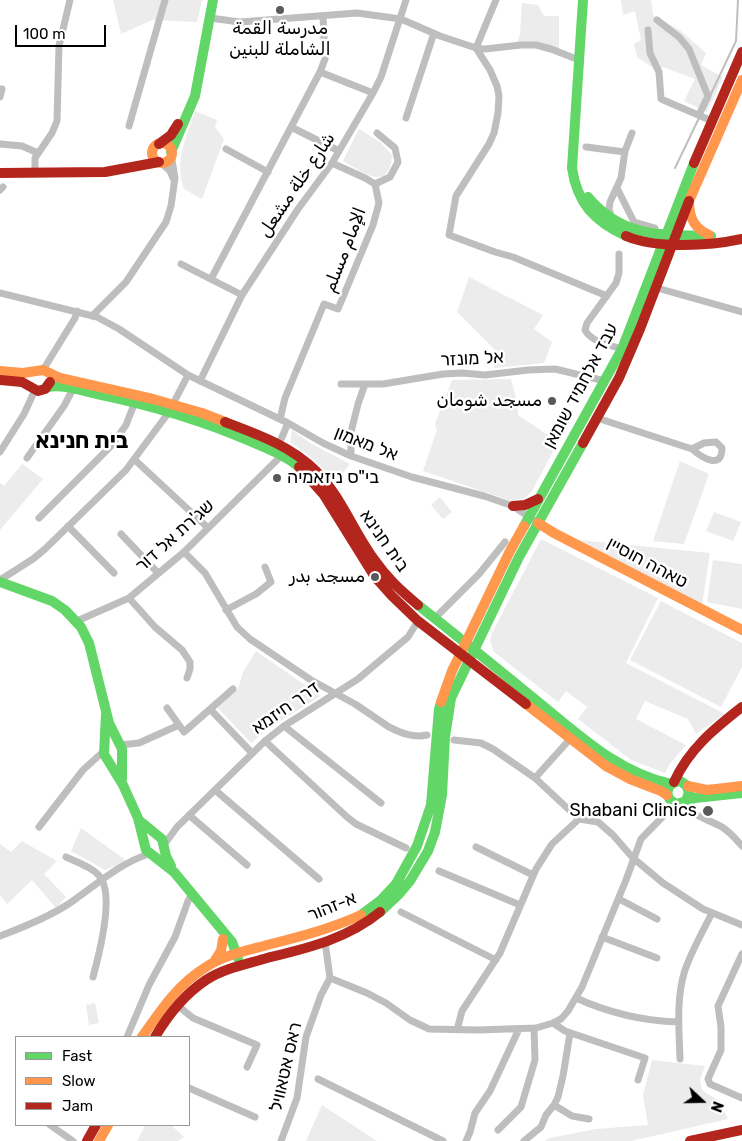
<!DOCTYPE html>
<meta charset="utf-8">
<style>
body{margin:0}
#map{position:relative;width:742px;height:1141px;overflow:hidden;background:#fff;font-family:Rubik,sans-serif}
canvas{display:block}
.legend{position:absolute;left:15px;top:1036px;width:175px;height:90px;box-sizing:border-box;background:#fff;border:1px solid #999;margin:0;padding:6px 9px;list-style:none;font-size:15px;color:#000}
.legend li{display:flex;align-items:center;gap:10px;height:25px}
.legend b{width:25px;border:1px solid #999}
.north{position:absolute;left:677px;top:1076px;width:50px;height:50px;-webkit-text-stroke:4px #fff;paint-order:stroke;rotate:111deg;font-size:14px;font-weight:700;line-height:20px;text-align:center;color:#000}
.north::after{content:'';display:block;margin:auto;width:18px;height:22px;background:#000;clip-path:polygon(50% 0,100% 100%,50% 72%,0 100%)}
.scale{position:absolute;left:15px;top:25px;width:91px;height:22px;box-sizing:border-box;border:2px solid #000;border-top:0;padding-left:6px;font-size:15px;line-height:18px;white-space:nowrap;color:#000;-webkit-text-stroke:4px #fff;paint-order:stroke}
</style>
<div id="map">
<canvas width="742" height="1141"></canvas>
<ul class="legend">
<li><b style="height:6px;background:#63d668"></b>Fast</li>
<li><b style="height:6px;background:#ff974d"></b>Slow</li>
<li><b style="height:6px;background:#b3261e"></b>Jam</li>
</ul>
<div class="north">N</div>
<div class="scale">100 m</div>
</div>
<script>
const c = document.querySelector('canvas').getContext('2d');
c.lineJoin = 'round';
function paint(path, color) { c.fillStyle = color; c.fill(path, 'evenodd'); }
function trace(path, color, width, dash) { c.strokeStyle = color; c.lineWidth = width; c.lineCap = dash ? 'butt' : 'round'; c.setLineDash(dash || []); c.stroke(path); }
function drawText(font, color, halo, rows, align = 'center') {
  c.font = font + ' Rubik,"Noto Sans Arabic",Heebo,sans-serif'; c.lineWidth = 5; c.setLineDash([]); c.textBaseline = 'middle'; c.strokeStyle = halo; c.fillStyle = color; for (const [text, x, y, turn = 0] of rows) {
    c.save(); c.translate(x, y); c.rotate((+turn || 0) * Math.PI / 180); c.textAlign = isNaN(turn) ? turn : align; if (halo) c.strokeText(text, 0, 0); c.fillText(text, 0, 0); c.restore();
  }
}
paint(new Path2D(`
 M113,0H202L197,22L152,20L121,34Z
 M621,0H651L653,15L681,31L706,53L701,65L723,77L707,112L684,101L695,79L663,67L658,71L637,57L634,44L641,40L635,11L623,15Z
 M522,3L538,5L544,16H559V52L517,43L520,34Z
 M195,111L217,120L215,127L224,139L202,199L184,189C174,161 186,139 195,111Z
 M359,129L380,142L392,155C389,193 364,173 343,161Z
 M469,277L543,315L534,329L552,342L544,363L494,368L495,350L457,312Z
 M511,379L518,406V415L558,442L532,491L525,498L511,501L423,471L437,430L435,424L452,380Z
 M292,430L310,443L350,464L336,482L313,459L290,442Z
 M680,461L709,474L684,544L653,541Z
 M22,464L43,479L0,530V483L4,486Z
 M440,497L452,512L443,519L431,505Z
 M714,512L741,522L733,541L706,531Z
 M541,539L658,598L626,663L725,714L696,734L688,719L645,701L636,719L686,745L669,765L665,773L631,760L578,719L587,707L566,691L558,702L494,652L490,641L492,633Z
 M579,540L710,553L702,605Z
 M713,560L742,564V609L707,602Z
 M661,601L742,643V667L721,707L630,660Z
 M256,651L321,696L269,728L251,743L217,707L238,689L243,672Z
 M81,828L127,861L105,870L71,851Z
 M22,841L57,861L44,874L66,897L56,908L32,880L7,904L0,895V844L11,852Z
 M95,1003L99,1023L89,1025L86,1005Z
 M652,1060L705,1066L700,1080L702,1090L719,1101L728,1119L631,1141H545L550,1138L596,1129L648,1125L643,1095Z
 M322,1105L377,1141H306Z
 M143,1125H171L184,1137L178,1141H137L145,1126Z`), '#ececec');
trace(new Path2D(`
 M710,96L736,41L738,0
 M675,168L699,118`), '#bfbfbf', 2);
trace(new Path2D(`
 M496,0L476,48L490,70L497,86L499,96L498,113L494,133L489,144L456,196L449,235L495,252L513,257L607,296
 M210,18L240,22L357,13L401,19L440,36L476,48L485,49L521,45H536L551,49L579,60
 M657,20L679,37L689,49L708,96L699,115
 M648,30L650,53L659,72L661,99L712,121
 M320,72L373,93
 M0,89H2L0,97
 M406,118L434,33
 M129,126L165,0
 M291,127L339,151
 M0,144L22,146L38,153
 M586,147L625,152
 M226,149L268,172
 M161,163L170,171L174,180
 M35,172V158L52,133L57,121L59,46L70,0
 M375,184L390,177L398,162L395,148L377,133
 M617,188L634,222L655,228
 M0,190L3,187
 M612,219L609,209L610,202L621,178L625,151L632,133
 M619,254V273L616,283L587,323L585,330C591,342 610,345 622,349
 M181,264L242,295
 M211,279L320,72L325,59L323,16
 M657,288L742,312
 M0,293L97,317L119,329L188,375L288,423L323,443L351,456L412,477L484,496L513,506L538,523
 M92,316L126,282L166,222L171,206L175,178L171,154
 M43,370L75,318L77,311
 M200,381L242,295L298,209L332,163L373,93L381,77L406,0
 M341,384H383L443,374L462,373L485,375L528,370L555,369L605,381
 M173,404L188,375
 M597,418L692,449C701,457 722,471 722,448L716,442L704,443L692,449
 M280,419L285,398L324,304L338,309L373,225L379,203L375,184L365,178L332,163
 M279,444L288,423
 M0,452L24,414L35,390
 M351,456V432L358,404L365,384
 M27,458L64,406L73,389
 M135,460L207,527
 M39,518L111,446L126,425L135,402
 M68,526L114,573
 M121,534L158,573
 M184,552L205,573L237,627L250,639L311,680L355,704L389,727C401,733 413,738 427,735
 M0,580L33,559L45,549L126,470L169,412
 M129,598L155,627L182,650L190,662V669L187,678
 M226,610L256,594L271,582L265,567
 M434,619L479,574L505,542
 M77,621L129,598L184,552L282,455
 M167,708L184,732L233,689
 M210,709L252,753
 M284,726L381,803
 M454,740L481,743L493,749L535,778L579,819L598,822L613,835L633,858L663,883L703,909L742,925
 M265,741L347,817L356,824L406,848
 M120,745L139,743L179,725
 M535,778L570,739
 M215,790L319,879
 M690,811C700,818 711,821 722,827C730,832 736,839 742,846
 M189,815L247,865
 M39,827L83,770L104,751
 M164,845L177,827L265,741L284,726L358,679L408,637L418,621
 M476,847L533,875
 M66,857C77,862 97,869 102,880C113,901 99,955 93,977
 M439,871L520,905
 M619,899L657,919
 M401,912L496,960
 M0,936C24,927 49,917 70,903C96,885 120,863 149,854
 M602,937L657,958
 M325,942L330,978
 M742,954L718,1006L721,1027V1050L708,1079L710,1084L742,1098
 M576,998C607,1012 644,1021 678,1022
 M177,1005L193,1018L257,1045L247,1067
 M553,1023L565,1031L645,1058L638,1080
 M457,1030L462,1011L500,953L536,869L552,844L579,819
 M127,1037L149,985L175,937L188,901L192,894
 M680,1059C679,1030 676,998 685,970C692,950 703,931 712,913
 M318,1079L443,1141
 M189,1088L255,1117
 M554,1105L572,1116L589,1119
 M50,1125L73,1141
 M498,1130L521,1107L535,1060L534,1028
 M281,1141L297,1098L306,1037L321,995L330,978L367,993L386,1003L410,1020L429,1029L478,1030L536,1028L553,1023L561,1019L568,1011L582,987L626,880L641,839L675,804
 M466,1141L470,1132L475,1113L490,1091L519,1029
 M524,1141L541,1127L546,1115L554,1105L558,1097L563,1076L570,1033`), '#bebebe', 7);
trace(new Path2D(`
 M583,0L572,168C577,203 594,221 626,236
 M171,152L195,96L213,0
 M588,197C622,238 662,235 711,236
 M48,387C63,384 82,391 97,394C150,405 202,420 252,442C268,449 285,455 299,467
 M524,526L622,349L694,163
 M0,582L52,601L65,610L81,627L89,643L109,723L122,749V779
 M418,605C456,635 493,665 531,696C574,730 615,772 671,784
 M106,714L104,754L123,785L138,818L146,850L174,872L232,942L238,958
 M686,801L689,792L686,785L680,781C665,783 663,799 677,804L695,798L742,793
 M140,821L162,839L166,856L171,866
 M380,912L399,894L410,881L428,851L435,832L442,795L445,737L451,698L519,557L583,443
 M361,915L381,900L396,884L417,846L431,805L439,709L441,702`), '#63d668', 10);
trace(new Path2D(`
 M152 153a10 10 0 1 1 20 0a10 10 0 1 1-20 0Z
 M689,201L742,80
 M689,204C690,220 695,228 709,235
 M0,371L23,373L43,370L60,378L153,399L202,413L225,422
 M538,523L554,533L742,630
 M441,702L452,671L510,551L524,526
 M526,704L606,766L630,779L661,791L667,795
 M688,786L707,790L742,786
 M214,962L221,951L223,939
 M142,1037C161,1010 177,985 206,967C224,955 246,951 267,945C299,937 330,929 361,915
 M99,1141L108,1125`), '#ff974d', 10);
trace(new Path2D(`
 M159,144L171,135L178,124
 M694,163L742,52
 M0,173L105,172L159,162
 M626,236C656,249 710,246 742,239
 M0,380L22,382L38,391L45,389L50,382
 M225,422C257,434 291,446 316,471C340,495 353,530 373,558C387,578 399,589 418,605
 M583,443L619,378L640,329L689,201
 M299,467L324,495L375,577L392,596L418,621L526,704
 M513,506L525,505L538,499
 M674,782C689,749 714,729 742,707
 M155,1037C168,1015 185,994 206,980C225,968 247,964 267,958C308,948 347,939 380,912
 M87,1141L96,1125
 M690,1141L742,1130`), '#b3261e', 10);
for (const [x, y, r, color] of [
 [280,10,5,"#595959"],
 [552,401,5,"#595959"],
 [277,478,5,"#595959"],
 [375,577,5,"#595959"],
 [708,811,6,"#595959"]
]) { const dot = new Path2D(); dot.arc(x, y, r, 0, 2 * Math.PI); c.fillStyle = color; c.fill(dot); trace(dot, '#fff', 2); }
drawText('18px', '#000', '#fff', [
 ["مدرسة القمة",280,29,"center"],
 ["الشاملة للبنين",280,50,"center"],
 ["مسجد شومان",542,401],
 ["בי\"ס ניזאמיה",287,478,"left"],
 ["مسجد بدر",365,577],
 ["Shabani Clinics",697,811]
], 'right');
drawText('18px', '#000', '#fff', [
 ["شارع خلة مشعل",297,185,-56],
 ["الإمام مسلم",345,250,-69],
 ["אל מונזר",472,359,-3],
 ["עבד אלחמיד שומאן",581,386,-62],
 ["אל מאמון",366,444,21],
 ["שג'רת אל דור",175,536,-42],
 ["בית חנינא",384,541,55],
 ["טאהה חוסיין",647,563,28],
 ["דרך חיזמא",286,708,-35],
 ["א-זהור",332,907,-22],
 ["ראס אטאוויל",286,1067,-77]
]);
drawText('bold 22px', '#000', '#fff', [
 ["בית חנינא",82,442]
]);
</script>
